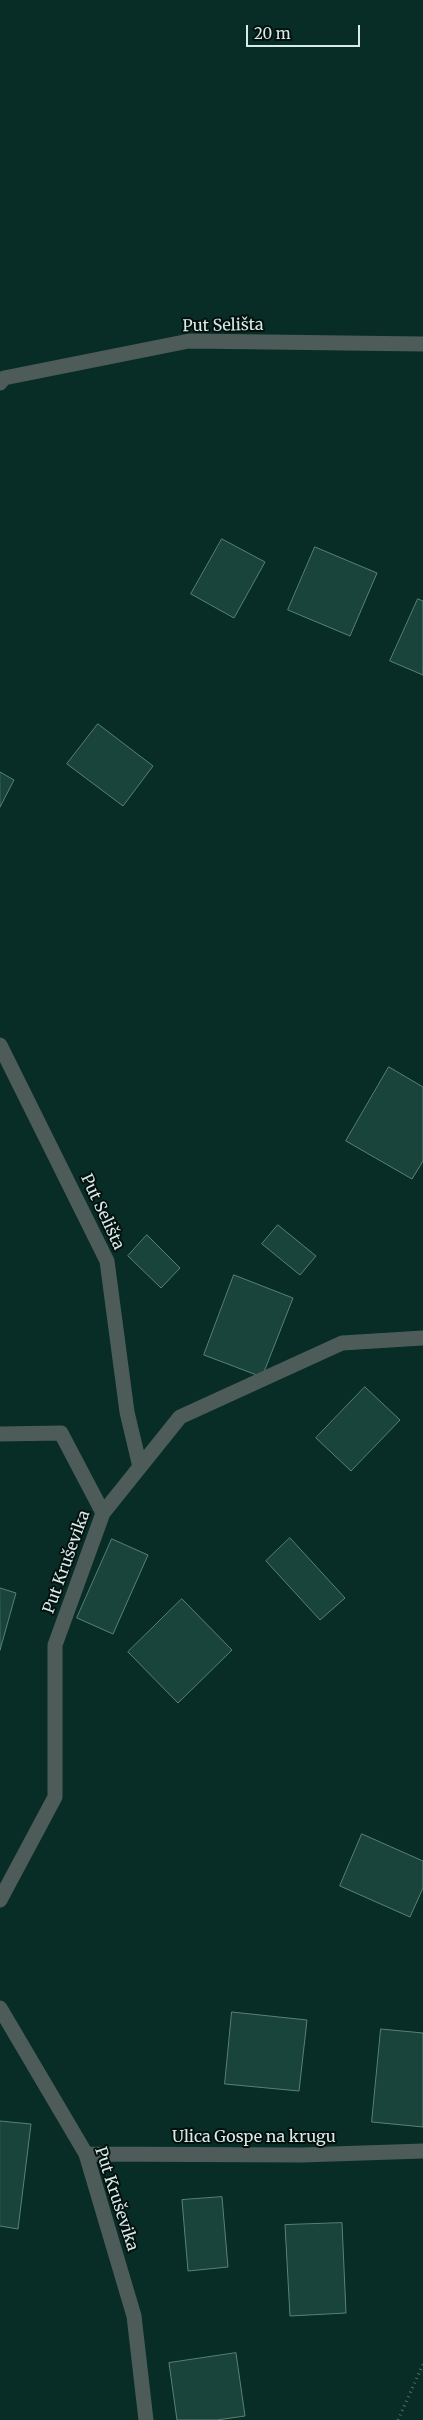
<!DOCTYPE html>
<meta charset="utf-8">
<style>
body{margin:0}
#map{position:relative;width:423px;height:2420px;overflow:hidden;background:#082c26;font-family:Merriweather,serif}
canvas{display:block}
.scale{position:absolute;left:246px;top:25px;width:114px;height:22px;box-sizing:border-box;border:2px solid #d8ebe6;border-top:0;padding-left:6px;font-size:15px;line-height:18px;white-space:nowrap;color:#d8ebe6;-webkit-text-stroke:4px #04110f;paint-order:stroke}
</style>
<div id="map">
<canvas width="423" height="2420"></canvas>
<div class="scale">20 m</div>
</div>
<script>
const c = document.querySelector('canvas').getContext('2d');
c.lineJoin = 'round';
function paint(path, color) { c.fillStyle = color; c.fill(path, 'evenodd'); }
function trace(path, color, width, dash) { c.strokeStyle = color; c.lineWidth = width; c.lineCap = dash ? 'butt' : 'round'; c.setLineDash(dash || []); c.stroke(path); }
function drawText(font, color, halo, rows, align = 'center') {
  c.font = font + ' Merriweather,serif'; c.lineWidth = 4; c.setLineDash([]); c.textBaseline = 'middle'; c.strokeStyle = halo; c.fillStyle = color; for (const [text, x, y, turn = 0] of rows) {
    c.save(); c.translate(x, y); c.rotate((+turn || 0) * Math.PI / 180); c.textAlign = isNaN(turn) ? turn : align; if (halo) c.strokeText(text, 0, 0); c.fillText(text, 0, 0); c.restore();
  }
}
const building = new Path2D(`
 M222,539L265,562L234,618L191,594Z
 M315,547L377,573L350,636L288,610Z
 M418,599L423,601V675L390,661Z
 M98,724L153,766L123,806L67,764Z
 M0,772L14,780L0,807Z
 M389,1067L423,1087V1161L412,1179L346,1141Z
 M278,1225L316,1256L300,1275L262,1244Z
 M147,1235L180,1268L161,1288L128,1256Z
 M234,1275L293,1298L262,1377L204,1355Z
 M365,1387L400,1420L351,1471L316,1438Z
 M290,1538L345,1598L320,1620L266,1561Z
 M112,1539L148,1555L113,1634L77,1618Z
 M0,1588L16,1593L0,1650Z
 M182,1599L232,1650L178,1703L128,1652Z
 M362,1834L423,1861V1888L410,1917L340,1886Z
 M232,2012L307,2020L299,2091L225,2084Z
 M381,2029L423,2033V2127L372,2122Z
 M0,2121L31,2124L18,2229L0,2226Z
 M222,2197L228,2267L188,2271L182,2200Z
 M342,2223L346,2313L290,2316L285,2225Z
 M236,2353L245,2416L217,2420H177L169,2363Z`);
paint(building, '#18443c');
trace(building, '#5c8078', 1);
trace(new Path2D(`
 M398,2420L423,2364`), '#516f69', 3, [1, 4]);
trace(new Path2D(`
 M0,383L4,378L189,341L423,344
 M0,1045L107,1261L127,1412L140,1467
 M0,1434L61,1433L103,1513
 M0,1900L55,1797V1645L103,1513L180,1417L342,1343L423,1338
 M0,2008L86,2154L134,2316L146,2420
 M86,2154L302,2155L423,2151`), '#4d5c58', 15);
drawText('16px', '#d8ebe6', '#04110f', [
 ["Put Selišta",223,326,-1],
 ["Put Selišta",102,1212,65],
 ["Put Kruševika",67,1562,-70],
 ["Ulica Gospe na krugu",254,2137],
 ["Put Kruševika",116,2199,72]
]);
</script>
